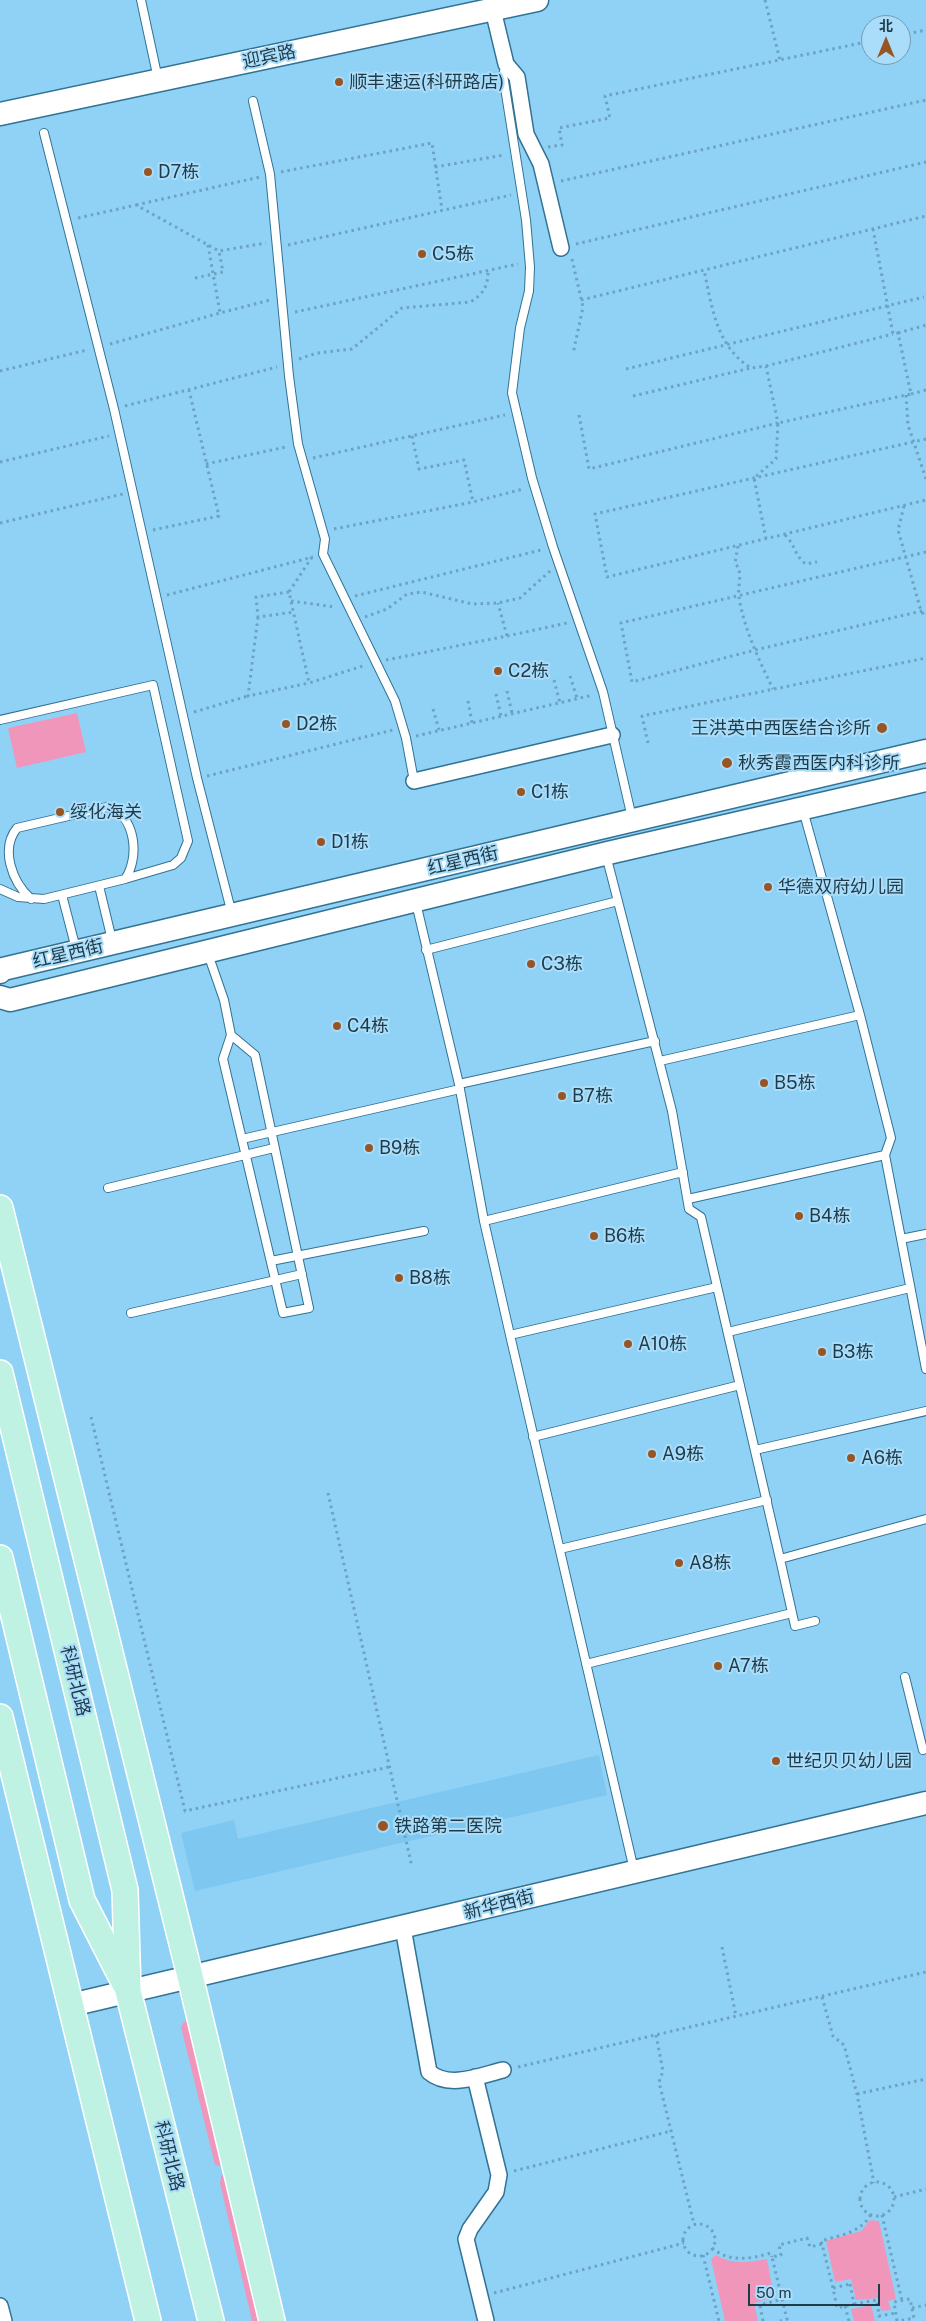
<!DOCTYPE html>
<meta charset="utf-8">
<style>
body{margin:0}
#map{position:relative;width:926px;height:2321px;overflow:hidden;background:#90d2f6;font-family:"Public Sans","Noto Sans SC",sans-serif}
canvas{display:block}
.north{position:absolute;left:861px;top:15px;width:50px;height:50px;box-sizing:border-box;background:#aaddfa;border:1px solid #729cb3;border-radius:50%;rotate:0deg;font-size:14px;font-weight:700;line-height:20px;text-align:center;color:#1f3a48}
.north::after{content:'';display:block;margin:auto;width:18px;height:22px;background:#985524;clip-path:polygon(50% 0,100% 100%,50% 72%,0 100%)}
.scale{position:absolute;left:748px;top:2284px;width:132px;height:22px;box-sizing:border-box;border:2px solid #1f3a48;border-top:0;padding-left:6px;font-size:15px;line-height:18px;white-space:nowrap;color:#1f3a48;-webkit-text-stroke:4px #aaddfa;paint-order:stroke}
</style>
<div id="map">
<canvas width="926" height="2321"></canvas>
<div class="north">北</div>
<div class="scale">50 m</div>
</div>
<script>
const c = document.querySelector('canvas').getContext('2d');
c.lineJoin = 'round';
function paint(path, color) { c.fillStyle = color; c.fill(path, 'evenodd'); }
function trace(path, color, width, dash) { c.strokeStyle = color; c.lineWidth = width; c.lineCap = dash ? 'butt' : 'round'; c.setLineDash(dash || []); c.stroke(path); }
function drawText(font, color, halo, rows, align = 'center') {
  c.font = font + ' "Public Sans","Noto Sans SC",sans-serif'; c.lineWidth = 4; c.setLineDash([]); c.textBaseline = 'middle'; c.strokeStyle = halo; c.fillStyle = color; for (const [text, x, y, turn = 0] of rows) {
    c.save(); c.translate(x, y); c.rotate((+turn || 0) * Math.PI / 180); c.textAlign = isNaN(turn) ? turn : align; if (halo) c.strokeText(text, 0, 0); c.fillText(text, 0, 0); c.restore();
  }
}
paint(new Path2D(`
 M599,1755L607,1795L195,1891L181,1833L234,1820L238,1839Z`), '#7dc7f0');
paint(new Path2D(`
 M77,713L86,752L17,768L8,728Z
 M184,2022H189L225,2166L215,2165L181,2027Z
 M225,2173L265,2321H252L220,2183L221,2176Z
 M870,2220L879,2221L896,2299L888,2301L891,2310L881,2311L879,2298L856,2300L851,2279L835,2282L826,2241L861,2231Z
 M716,2255C732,2265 749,2262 767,2259L774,2297L754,2303L758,2321H725L711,2259Z
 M871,2305L875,2321H854L851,2309Z`), '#f096bb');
const service = new Path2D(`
 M141,0L158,79
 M506,64L503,75L526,220L530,267L529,291L520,328L512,393L532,478L553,547L603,692L632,818
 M253,101L270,174L289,376L298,444L325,539L323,554L395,701L406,738L414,781
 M44,133L114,409L197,778L232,914
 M0,720L153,685L188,841L181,858L173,865L125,879L44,899L18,897L0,889
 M803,810L860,1015L891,1138L885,1155L926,1369
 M606,855L672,1111L689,1209L701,1217L780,1559L926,1519
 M99,886L112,940
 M62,895L76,949
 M31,899C12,882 0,849 17,828L107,807C136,814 140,858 125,879
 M416,903L459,1084L484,1221L510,1335L634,1870
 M426,950L618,901
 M208,954L224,1000L231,1035L255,1055L309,1308L283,1313L223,1059L231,1035
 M660,1061L860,1015
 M459,1084L655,1041
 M242,1139L460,1089
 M108,1188L274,1148
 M688,1199L885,1155
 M484,1221L683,1172
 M901,1239L926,1234
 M271,1261L424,1231
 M131,1313L302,1274
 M728,1332L910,1288
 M510,1335L717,1287
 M533,1437L740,1385
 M755,1450L926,1411
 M560,1549L767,1500
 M780,1559L795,1626L815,1621
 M586,1664L792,1613
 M905,1677L923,1750`);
const minor = new Path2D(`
 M493,10L506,64L517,77L526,134L541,164L561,248
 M414,781L612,735
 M403,1928L429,2072C449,2089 479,2076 503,2070
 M475,2077L499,2175L496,2192L470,2229L466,2239L486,2321
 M0,2306L4,2321`);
const secondary = new Path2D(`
 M0,114L537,0
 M0,972L3,969L926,751
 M0,997L10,1000L608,853L926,780
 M71,2005L926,1803`);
const primary = new Path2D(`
 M0,1208L190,1976L272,2321
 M0,1373L125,1890L128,1991L211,2321
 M0,1558L82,1900L125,1984
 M0,1717L148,2321`);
trace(service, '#327394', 10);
trace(minor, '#327394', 18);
trace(secondary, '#327394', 25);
trace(primary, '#fff', 28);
trace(new Path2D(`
 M765,0L780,60
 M901,35L926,30
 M548,147L562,145L559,128L610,118L605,96L871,41
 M435,167L504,155
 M281,172L432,143L442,210
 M561,181L926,100
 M136,205L260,177
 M78,218L136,205L219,251L266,243
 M576,244L926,162
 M208,245L220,313L270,300
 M288,245L511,195
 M572,259L583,307L573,354
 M195,278L223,272L219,251
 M581,300L926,216
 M295,312L518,264
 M898,333L926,325
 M110,344L220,313
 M299,359L317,353L352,349L402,308L470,302C484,294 488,286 488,270
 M766,366L893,334
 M626,369L924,297
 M0,371L87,350
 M911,394L926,390
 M906,395L908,425L926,479
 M633,396L751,368
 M125,406L277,367
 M579,415L589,469L778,423L766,366L751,368C716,346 712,307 704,270
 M412,436L419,469L464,460L473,502
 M926,439L595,514L607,577L926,500
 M313,458L505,415
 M0,462L109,436
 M206,464L286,447
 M904,506L898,530L921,611L926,617
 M0,523L123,494
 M334,529L473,502L523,489
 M153,530L219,516L189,390
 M785,535C795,544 795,557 806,564L817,562
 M766,539L754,478L776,459L778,423L911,394L898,333L893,334L873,229
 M738,546L735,563C744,574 737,584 739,597C744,629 759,660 773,689
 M926,552L621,623L632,682L755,650L926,610
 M312,557L289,592L309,683L366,665
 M289,592L256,597L258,617L294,612
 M167,595L313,557
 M355,596L541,550
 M291,601L335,607
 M258,617L248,696L309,683
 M365,617L387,609L407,594L422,592L472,604L498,603L520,598L550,571
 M507,636L567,623
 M386,660L507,636L498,603
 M570,676L577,698
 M554,680L560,703
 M507,691L512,713
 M496,694L501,716
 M468,701L472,723
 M433,709L439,730
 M194,712L248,696
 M416,736L593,695
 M648,743L642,716L926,658
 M207,776L393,730
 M91,1417L185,1811L389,1767
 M328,1493L412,1867
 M722,1947L736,2016
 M822,1997L833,2036L844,2045L857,2094L874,2183
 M656,2035L663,2071L659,2082L694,2224
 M518,2067L926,1972
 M857,2094L926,2079
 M514,2171L671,2131
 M860 2199a17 17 0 1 1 34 0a17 17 0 1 1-34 0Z
 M894,2197L926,2189
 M882,2215L902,2301
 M683 2240a16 16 0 1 1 32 0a16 16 0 1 1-32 0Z
 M822,2244L821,2241C840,2235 861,2233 871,2214
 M712,2248C730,2263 750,2259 771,2253L772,2257
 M703,2255L719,2321
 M850,2284L854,2304L837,2308L833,2288Z
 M494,2293L684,2243
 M782,2299L772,2257L781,2255L779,2245L807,2238L810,2247L822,2244L833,2288
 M854,2304L877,2300L879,2316L896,2313
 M845,2306L849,2321
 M912,2308L926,2305
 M763,2321L760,2305L782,2299L787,2319L780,2321
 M897,2321L894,2302L910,2299L914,2318L899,2321`), '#6da2c0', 3, [2.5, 4]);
trace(service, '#fff', 8);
trace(minor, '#fff', 15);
trace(secondary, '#fff', 22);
trace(primary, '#bff2e3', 25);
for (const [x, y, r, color] of [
 [339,82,5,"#985524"],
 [148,172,5,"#985524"],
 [422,254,5,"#985524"],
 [498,671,5,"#985524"],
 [286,724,5,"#985524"],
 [882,728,6,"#985524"],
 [727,763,6,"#985524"],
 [521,792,5,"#985524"],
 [60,812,5,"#985524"],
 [321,842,5,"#985524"],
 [768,887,5,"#985524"],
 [531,964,5,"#985524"],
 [337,1026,5,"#985524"],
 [764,1083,5,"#985524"],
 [562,1096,5,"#985524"],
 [369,1148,5,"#985524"],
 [799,1216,5,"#985524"],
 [594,1236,5,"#985524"],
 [399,1278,5,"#985524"],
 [628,1344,5,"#985524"],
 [822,1352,5,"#985524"],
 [652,1454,5,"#985524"],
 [851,1458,5,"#985524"],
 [679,1563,5,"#985524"],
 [718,1666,5,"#985524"],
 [776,1761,5,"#985524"],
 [383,1826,6,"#985524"]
]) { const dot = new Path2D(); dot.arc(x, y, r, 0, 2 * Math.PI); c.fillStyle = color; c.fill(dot); trace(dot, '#aaddfa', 2); }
drawText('18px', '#1f3a48', '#aaddfa', [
 ["迎宾路",269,57,-12],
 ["红星西街",463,861,-13],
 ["红星西街",68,954,-13],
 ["科研北路",75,1681,76],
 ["新华西街",499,1905,-14],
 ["科研北路",169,2156,76]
]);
drawText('18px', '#1f3a48', '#aaddfa', [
 ["顺丰速运(科研路店)",349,82],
 ["D7栋",158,172],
 ["C5栋",432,254],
 ["C2栋",508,671],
 ["D2栋",296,724],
 ["王洪英中西医结合诊所",871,728,"right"],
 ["秋秀霞西医内科诊所",738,763],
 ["C1栋",531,792],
 ["绥化海关",70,812],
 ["D1栋",331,842],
 ["华德双府幼儿园",778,887],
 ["C3栋",541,964],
 ["C4栋",347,1026],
 ["B5栋",774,1083],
 ["B7栋",572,1096],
 ["B9栋",379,1148],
 ["B4栋",809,1216],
 ["B6栋",604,1236],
 ["B8栋",409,1278],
 ["A10栋",638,1344],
 ["B3栋",832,1352],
 ["A9栋",662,1454],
 ["A6栋",861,1458],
 ["A8栋",689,1563],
 ["A7栋",728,1666],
 ["世纪贝贝幼儿园",786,1761],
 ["铁路第二医院",394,1826]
], 'left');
</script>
